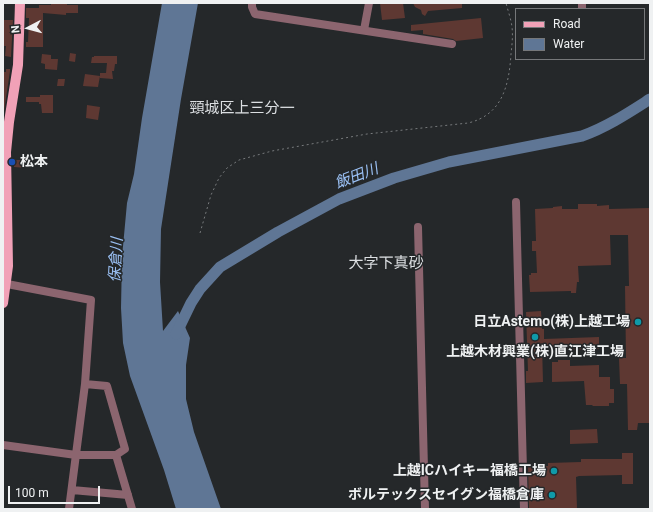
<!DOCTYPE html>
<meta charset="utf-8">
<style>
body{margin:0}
#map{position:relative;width:653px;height:512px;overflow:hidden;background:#25282a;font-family:Roboto,sans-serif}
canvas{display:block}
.frame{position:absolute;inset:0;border:4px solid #eff1f2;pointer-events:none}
.legend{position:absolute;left:515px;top:8px;width:130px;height:52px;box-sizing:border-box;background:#25282a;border:1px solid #76787a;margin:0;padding:5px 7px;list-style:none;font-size:12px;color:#eff1f2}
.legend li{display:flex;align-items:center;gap:8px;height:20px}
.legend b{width:20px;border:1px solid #76787a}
.north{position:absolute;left:8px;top:8px;width:40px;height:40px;-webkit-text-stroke:3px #25282a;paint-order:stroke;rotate:264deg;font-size:11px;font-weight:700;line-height:16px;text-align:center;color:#eff1f2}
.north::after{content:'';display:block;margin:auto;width:14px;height:18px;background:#eff1f2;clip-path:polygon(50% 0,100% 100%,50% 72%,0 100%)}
.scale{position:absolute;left:8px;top:486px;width:92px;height:18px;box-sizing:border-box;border:2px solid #eff1f2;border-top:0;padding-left:5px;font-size:12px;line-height:14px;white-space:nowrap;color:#eff1f2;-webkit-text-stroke:3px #25282a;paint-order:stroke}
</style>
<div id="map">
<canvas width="653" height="512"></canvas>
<div class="frame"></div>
<ul class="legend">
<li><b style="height:5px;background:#f1a1b7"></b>Road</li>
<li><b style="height:11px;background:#5f7695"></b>Water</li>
</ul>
<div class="north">N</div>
<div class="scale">100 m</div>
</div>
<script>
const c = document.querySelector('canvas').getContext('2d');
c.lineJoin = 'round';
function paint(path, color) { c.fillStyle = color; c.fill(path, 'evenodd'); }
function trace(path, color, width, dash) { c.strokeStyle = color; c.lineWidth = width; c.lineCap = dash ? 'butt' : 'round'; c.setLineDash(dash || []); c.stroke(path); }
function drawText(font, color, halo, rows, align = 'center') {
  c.font = font + ' Roboto,"Noto Sans JP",sans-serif'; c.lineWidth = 3; c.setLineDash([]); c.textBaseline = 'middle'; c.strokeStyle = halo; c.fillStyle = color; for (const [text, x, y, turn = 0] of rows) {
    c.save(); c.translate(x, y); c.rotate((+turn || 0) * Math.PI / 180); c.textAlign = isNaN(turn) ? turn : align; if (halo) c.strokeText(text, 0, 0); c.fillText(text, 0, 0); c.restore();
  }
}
paint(new Path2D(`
 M162,3H198L181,99L161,229L160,282L163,331L178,311L190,338L186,365V399L194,432L221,509H176L164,470L130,376L123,343L121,308L122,257L127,203L134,174L142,118Z`), '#5f7695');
trace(new Path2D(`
 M176,334L191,303L200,289L220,267L278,232L339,199L394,178L449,162L582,136C607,127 628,113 650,99`), '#5f7695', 11);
paint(new Path2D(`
 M51,3H67V5H78V13H66V15L43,13V47H26V42H28L29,18H26V8H39V5H51Z
 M380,3H403L405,18L382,20Z
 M413,3H462V8L428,11L425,16L422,14L421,10L415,7Z
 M481,18L483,38L456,41L453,39L423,34V30L411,31V25Z
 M3,20H13L11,57L5,56L6,46H3Z
 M70,53L76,54L75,62L69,61Z
 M42,54L51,55V59H58L57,70L45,69V64L41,63Z
 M94,56H117V64H115L114,71H112L113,79L100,78V73H106L107,63H91L92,57H94Z
 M6,69H10V71L3,118L4,97H3V72H6Z
 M85,74L100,76L98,87L83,86Z
 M58,79H65L64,86H57Z
 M40,95H53V113H42L41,104H39V102H26V97H40Z
 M87,105L100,107L98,120L86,118Z
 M24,156L31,157L30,167L28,166L27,168L14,167V160H23Z
 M578,204H597V206L609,205V209L650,208V423H638L637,430H628L627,384H620L619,358H626L625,286H629L628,235H610L611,265L578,266L579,282H577L576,293H571V291L530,292L529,275H531V273H537L536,251H532V241H536L535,209L553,208V207L562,206V209H578Z
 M541,311L542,329H544V339L599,337V349L553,350V345H542L543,382L526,383V371H528L526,312Z
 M558,360H570V366L599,365V377H610V389H614V403H609V406H593L592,405H586L584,381L552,382V362H558Z
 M597,429L598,443L570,444V430Z
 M622,453H633V484H622V475L579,476L576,477L577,509H529L528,466H548V463L581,462V459H622Z`), '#5e3832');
trace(new Path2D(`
 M200,233L211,195L219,178L227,168L239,160L272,151L367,134L468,123C502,115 509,86 511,54C512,45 513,36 512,27C511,19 508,11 506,3`), '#787b7d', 1, [2, 3]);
trace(new Path2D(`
 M252,3V7L255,14L452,44
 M582,3V9
 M364,30L369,3
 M516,202L524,509
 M418,227L425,509
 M7,284L91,300L85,384L69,509
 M85,384L107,386L125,449L116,455
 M3,445L76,455H116L132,509
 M72,490L128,495`), '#8c656f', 8);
trace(new Path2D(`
 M3,303L8,266L6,152L9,122L18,65L20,3`), '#f1a1b7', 10);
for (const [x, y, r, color] of [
 [12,162,4,"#1a4fb4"],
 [638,322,4,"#0f9aa8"],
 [535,337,4,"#0f9aa8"],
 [554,471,4,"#0f9aa8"],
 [552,495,4,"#0f9aa8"]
]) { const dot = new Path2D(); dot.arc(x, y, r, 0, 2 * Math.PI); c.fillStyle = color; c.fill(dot); trace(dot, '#25282a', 1.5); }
drawText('bold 14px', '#eff1f2', '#25282a', [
 ["松本",20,162,"left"],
 ["日立Astemo(株)上越工場",630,322],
 ["上越木材興業(株)直江津工場",535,352,"center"],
 ["上越ICハイキー福橋工場",546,471],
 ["ボルテックスセイグン福橋倉庫",544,495]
], 'right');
drawText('15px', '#dcdfe2', '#25282a', [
 ["頸城区上三分一",242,109],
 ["大字下真砂",386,264]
]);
drawText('italic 15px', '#9bc1f5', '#25282a', [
 ["飯田川",357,177,-21],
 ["保倉川",117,260,-87]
]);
</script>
